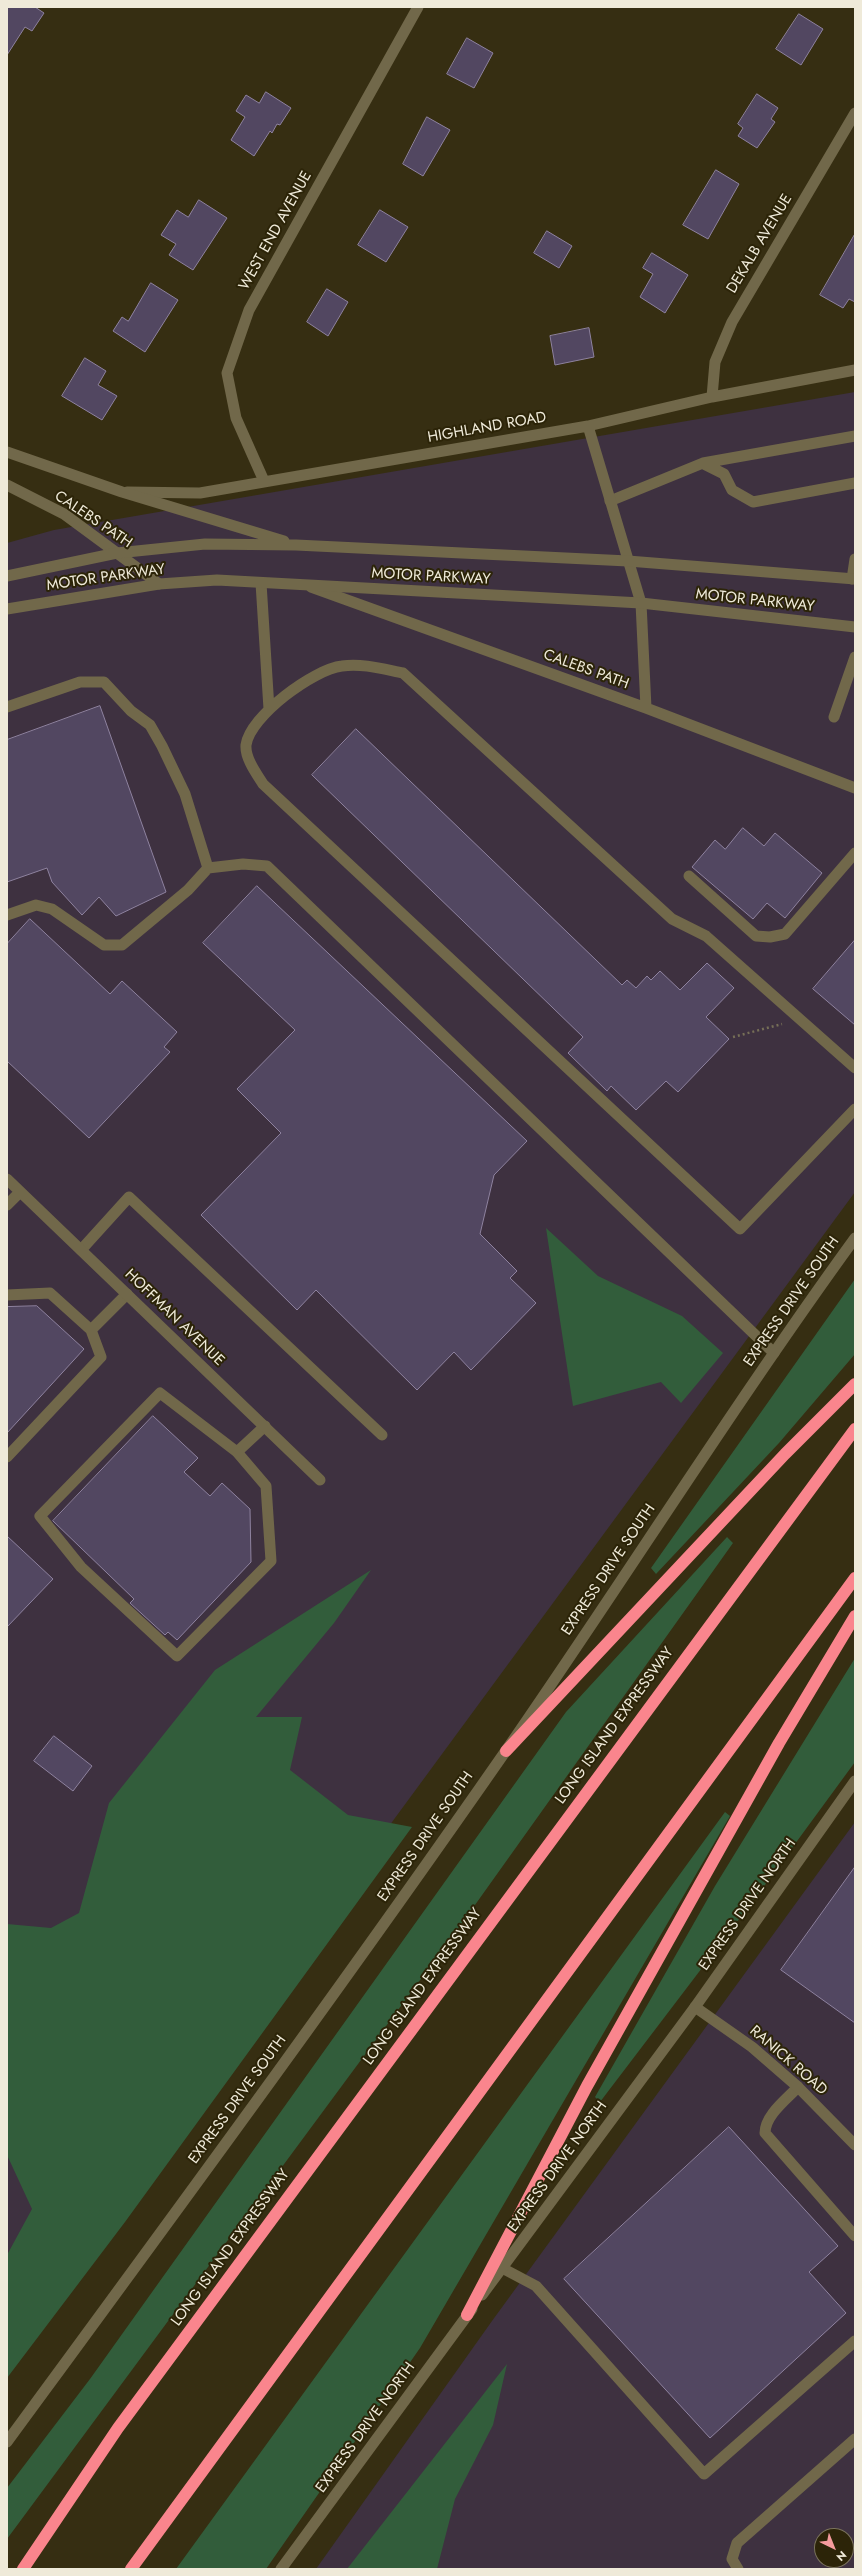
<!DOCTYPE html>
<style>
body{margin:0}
#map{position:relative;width:862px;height:2576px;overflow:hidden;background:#362e12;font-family:Jost,sans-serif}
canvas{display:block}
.frame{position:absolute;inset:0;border:8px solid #efead9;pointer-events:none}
.north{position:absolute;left:814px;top:2528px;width:40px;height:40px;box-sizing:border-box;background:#2c2408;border:1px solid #7a735c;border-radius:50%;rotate:137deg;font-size:11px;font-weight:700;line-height:16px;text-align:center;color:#efead9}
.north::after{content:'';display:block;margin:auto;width:14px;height:18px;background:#f59b9d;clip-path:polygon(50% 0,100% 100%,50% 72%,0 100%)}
</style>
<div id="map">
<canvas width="862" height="2576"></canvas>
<div class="frame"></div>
<div class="north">N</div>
</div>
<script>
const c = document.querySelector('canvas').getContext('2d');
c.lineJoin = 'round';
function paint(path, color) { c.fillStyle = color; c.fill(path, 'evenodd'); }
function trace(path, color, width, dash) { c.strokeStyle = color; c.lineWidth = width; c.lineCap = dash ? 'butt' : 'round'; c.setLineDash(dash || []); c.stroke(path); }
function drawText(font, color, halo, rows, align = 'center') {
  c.font = font + ' Jost,sans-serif'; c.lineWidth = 4; c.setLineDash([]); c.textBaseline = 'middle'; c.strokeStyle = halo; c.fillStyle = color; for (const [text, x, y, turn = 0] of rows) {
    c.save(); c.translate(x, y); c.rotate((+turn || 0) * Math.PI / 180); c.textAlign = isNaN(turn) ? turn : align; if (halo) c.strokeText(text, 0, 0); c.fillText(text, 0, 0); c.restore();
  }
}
paint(new Path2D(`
 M855,392V1192L7,2346V543L54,530Z
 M855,1822V2569H316L492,2321ZM822,2536H846V2560H822Z`), '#3e3140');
paint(new Path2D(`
 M546,1228L598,1276L682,1316L723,1353L681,1403L661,1382L573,1406Z
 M855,1279V1354L779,1443L656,1574L651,1568Z
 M727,1537L733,1543L460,1926L7,2539V2488L90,2379L566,1712Z
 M371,1570L334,1623L256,1717H302L290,1770L348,1815L412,1827L125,2222L7,2378V2255L32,2209L7,2155V1924L51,1928L79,1913L109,1803L215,1670Z
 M855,1658V1762L759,1893L600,2102L595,2097L715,1886Z
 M725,1812L730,1816L420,2348L266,2569H176Z
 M507,2364L493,2425L455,2499L437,2569H347Z`), '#325d3b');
const building = new Path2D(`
 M7,7H35L44,13L32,31L25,27L7,55Z
 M799,14L823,29L801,65L776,49Z
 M467,38L493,53L474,88L447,74Z
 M266,92L291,108L280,125L277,124L272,133L270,131L254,156L231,140L245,117L236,111L246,95L259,103Z
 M757,94L778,108L771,119L775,122L757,148L738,136L743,128L738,124Z
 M427,117L450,130L423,176L403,164Z
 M716,170L739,184L708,239L683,225Z
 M199,200L227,218L193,270L169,255L176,244L161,235L177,210L188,217Z
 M380,210L408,227L386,262L358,245Z
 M547,231L572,246L559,268L534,253Z
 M855,234V302L849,299L843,308L820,295Z
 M652,253L688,275L665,313L640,297L653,274L643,268Z
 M151,283L178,300L145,352L113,331L122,317L128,321Z
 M327,289L348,302L328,336L307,322Z
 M589,328L594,357L555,365L550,336Z
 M85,358L106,371L98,385L117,396L102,420L62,396Z
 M100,706L166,892L116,916L99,897L82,915L52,882L47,868L7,882V740Z
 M356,729L622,985L627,980L636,988L647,976L651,980L660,971L680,990L707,963L734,988L706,1017L729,1039L678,1092L666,1081L636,1110L611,1086L607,1091L568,1053L583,1037L312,775Z
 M743,828L764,846L775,833L822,873L785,918L767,903L753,919L692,867L715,840L725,849Z
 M257,886L527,1141L494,1175L480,1234L517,1271L510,1278L536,1303L471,1370L454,1352L417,1390L316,1290L297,1310L201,1215L281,1133L237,1089L295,1030L203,943Z
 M30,919L110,994L122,981L177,1032L164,1047L170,1052L89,1138L7,1061V944Z
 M855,940V1025L813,989Z
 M37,1306L84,1349L7,1433V1307Z
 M153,1416L198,1458L184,1472L210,1496L222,1483L250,1509L251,1562L177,1640L168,1632L165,1635L130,1603L134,1599L53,1521Z
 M7,1536L53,1579L7,1627Z
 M54,1736L92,1766L73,1791L34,1761Z
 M855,1867V2023L781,1970Z
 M729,2127L838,2246L809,2272L846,2313L710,2438L564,2279Z`);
paint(building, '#524761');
trace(building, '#8e829f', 1);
trace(new Path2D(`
 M733,1037L782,1024`), '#766f57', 2.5, [2, 3]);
trace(new Path2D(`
 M704,464L724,474L732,490L753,502L855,483
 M610,501L703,463L855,436
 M852,579L855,559
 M261,583L269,709
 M7,707L80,682H104L131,711L150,725L162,746L185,794L208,868
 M834,717L855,657
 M689,876L756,936L770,937L785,934L855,853
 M7,915L36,905L52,909L104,945H122L188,890L208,868L243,864L267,866L774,1353
 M855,1068L706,936L672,919L403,673C383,669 362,663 342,666C314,669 250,716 246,745C245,758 256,773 263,784L740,1229L855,1109
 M81,1250L129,1197L382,1435
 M7,1295L50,1293L91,1330L101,1357L7,1457
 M91,1330L127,1294
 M160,1393L237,1452L266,1486L271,1561L177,1656L81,1567L40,1516Z
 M237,1452L265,1426
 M798,2087C787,2099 765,2115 765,2133L855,2236
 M502,2268L536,2286L704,2474L855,2341
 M738,2569L732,2559L737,2543L855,2439`), '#71684a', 11);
trace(new Path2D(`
 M712,397L715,362L732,322L855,113
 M588,426L641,603L646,708
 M264,481L236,418L227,373L249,310L418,7
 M127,492L200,493L588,426L712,397L855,370
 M311,587L646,708L855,788
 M7,1179L320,1480
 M7,1205L20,1192
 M695,2007L752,2047L798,2087L855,2145`), '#71684a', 11);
trace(new Path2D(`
 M7,485L64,514L159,584`), '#71684a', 11);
trace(new Path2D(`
 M7,452L122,492L284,541
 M7,576L117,553L205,544L296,545L628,561L855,579
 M7,609L159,584L217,580L641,603L855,627
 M482,2295L695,2007L855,1781
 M7,2442C175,2213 343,1985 505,1752C623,1582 733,1406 855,1238
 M281,2569L472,2309`), '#71684a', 11);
trace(new Path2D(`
 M506,1751L785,1454L855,1384
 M467,2315L587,2086L779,1743L855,1616
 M23,2569L118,2428L855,1429
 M131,2569L855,1578`), '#fa858d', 12);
drawText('15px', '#efead9', '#2c2408', [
 ["WEST END AVENUE",276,231,-61],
 ["DEKALB AVENUE",760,244,-59],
 ["HIGHLAND ROAD",487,428,-10],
 ["CALEBS PATH",93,520,34],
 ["MOTOR PARKWAY",431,577,3],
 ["MOTOR PARKWAY",106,578,-8],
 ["MOTOR PARKWAY",755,601,6],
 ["CALEBS PATH",586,670,20],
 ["EXPRESS DRIVE SOUTH",792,1302,-55],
 ["HOFFMAN AVENUE",174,1318,44],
 ["EXPRESS DRIVE SOUTH",609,1570,-56],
 ["LONG ISLAND EXPRESSWAY",615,1726,-54],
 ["EXPRESS DRIVE SOUTH",426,1837,-55],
 ["EXPRESS DRIVE NORTH",748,1905,-55],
 ["LONG ISLAND EXPRESSWAY",423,1987,-54],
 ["RANICK ROAD",788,2061,41],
 ["EXPRESS DRIVE SOUTH",238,2100,-54],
 ["EXPRESS DRIVE NORTH",558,2167,-54],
 ["LONG ISLAND EXPRESSWAY",231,2248,-54],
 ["EXPRESS DRIVE NORTH",366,2428,-54]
]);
</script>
